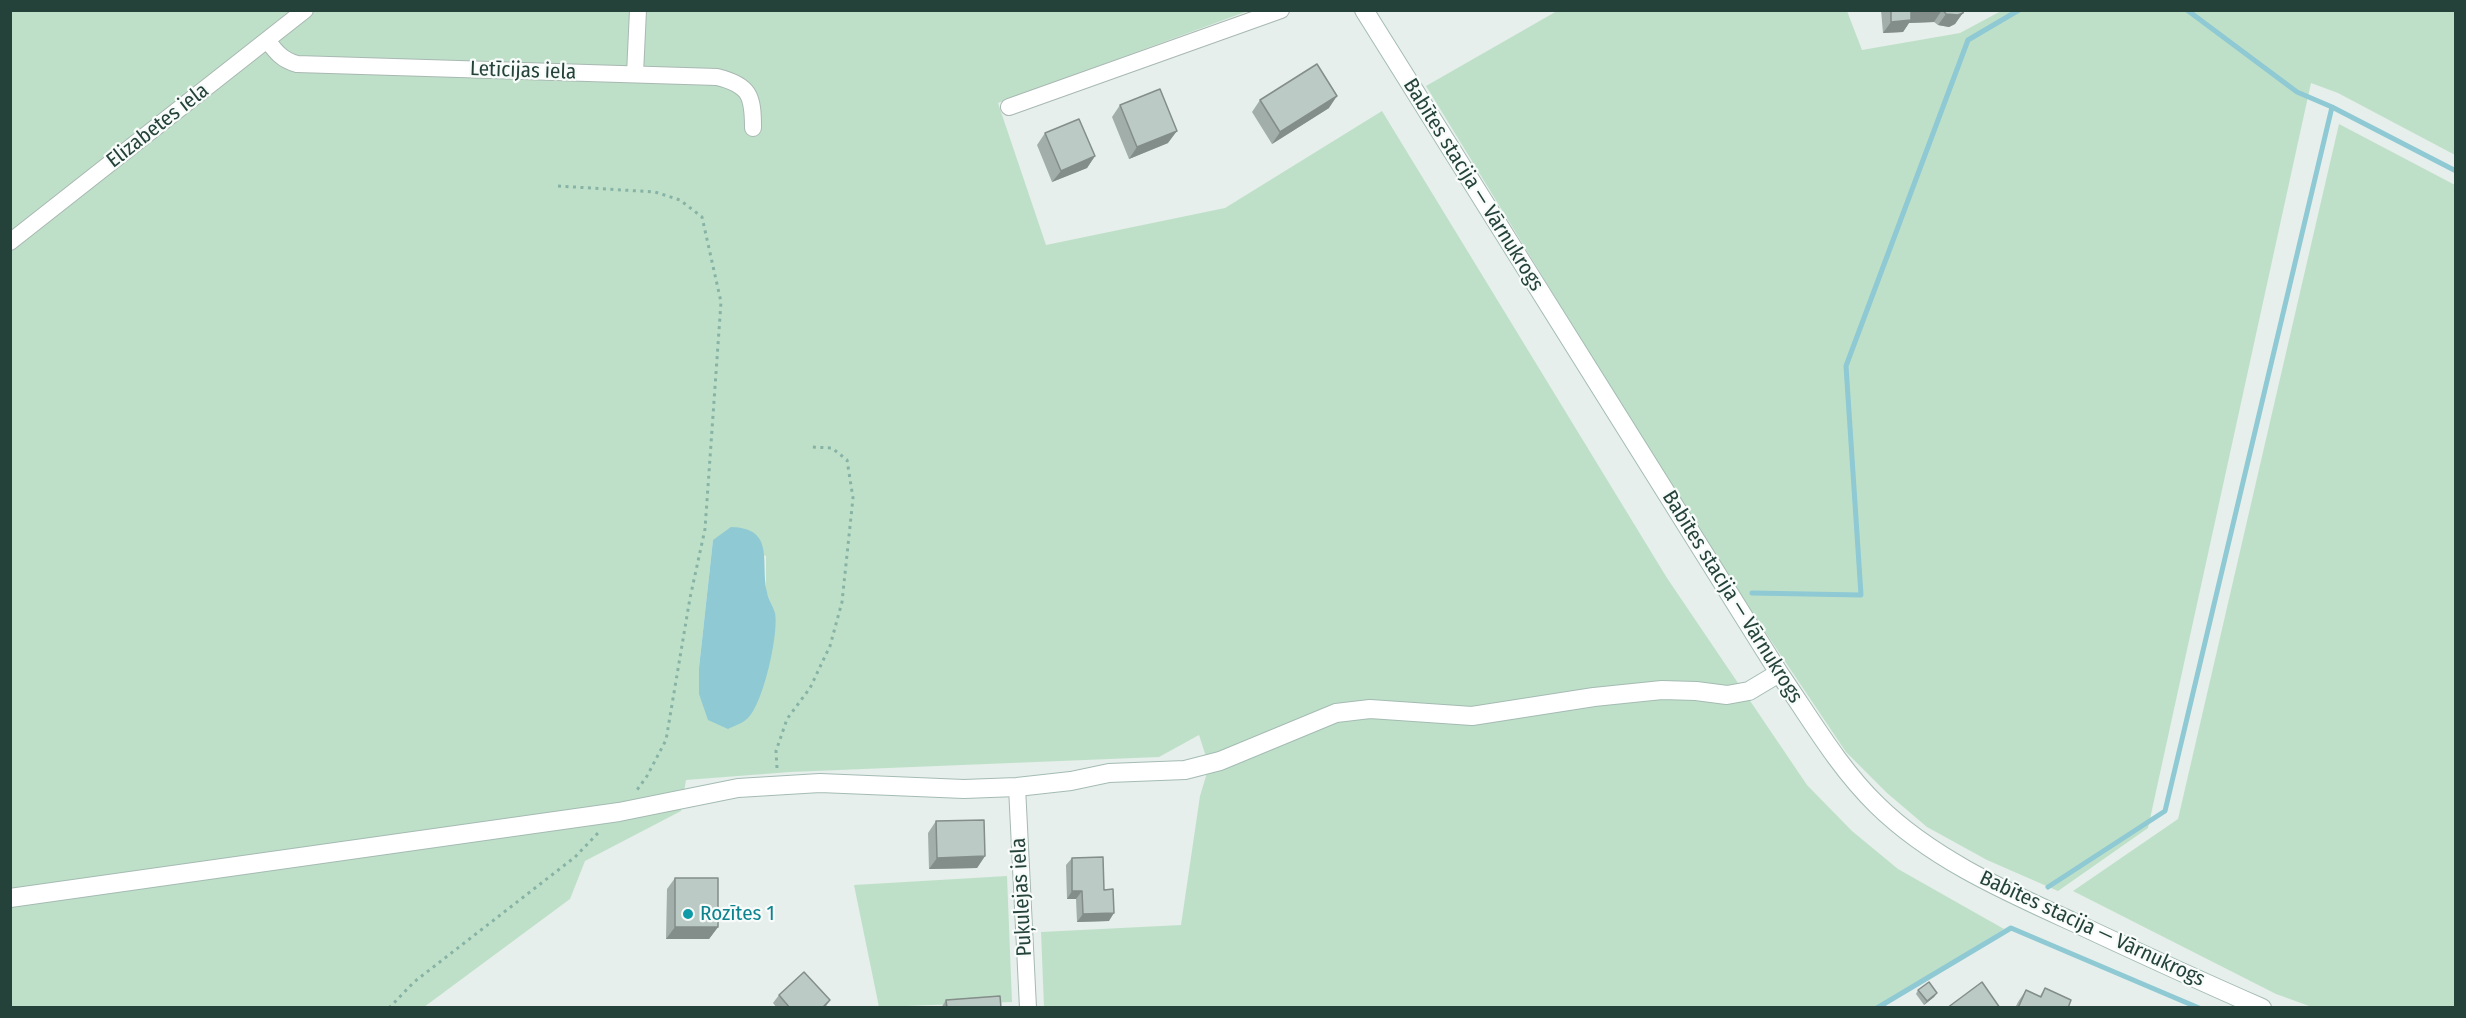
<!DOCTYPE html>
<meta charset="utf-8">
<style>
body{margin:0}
#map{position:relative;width:2466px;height:1018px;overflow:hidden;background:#e6efeb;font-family:"Fira Sans Condensed",sans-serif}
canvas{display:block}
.frame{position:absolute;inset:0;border:12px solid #24423a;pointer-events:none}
</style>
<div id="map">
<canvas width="2466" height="1018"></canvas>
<div class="frame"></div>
</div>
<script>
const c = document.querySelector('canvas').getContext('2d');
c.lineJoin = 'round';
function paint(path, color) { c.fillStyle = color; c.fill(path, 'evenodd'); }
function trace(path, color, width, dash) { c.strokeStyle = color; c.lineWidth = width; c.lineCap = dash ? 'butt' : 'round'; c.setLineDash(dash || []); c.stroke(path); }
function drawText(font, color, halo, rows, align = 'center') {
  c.font = font + ' "Fira Sans Condensed",sans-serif'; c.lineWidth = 4.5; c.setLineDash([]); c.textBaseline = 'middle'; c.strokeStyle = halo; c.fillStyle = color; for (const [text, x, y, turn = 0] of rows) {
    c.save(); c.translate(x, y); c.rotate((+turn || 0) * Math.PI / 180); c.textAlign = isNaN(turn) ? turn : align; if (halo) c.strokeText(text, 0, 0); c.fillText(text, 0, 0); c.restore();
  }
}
paint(new Path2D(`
 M10,11H1248L998,103L1046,245L1225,208L1382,111L1667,578L1807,785L1852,831L1898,869L2004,929L1879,1007H1044L1041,932L1181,925L1200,796L1209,766L1199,735L1159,757L790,772L686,780L681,811L585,861L570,899L424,1007H11ZM713,540L766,556V591L775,615L699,694V668Z
 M1557,11H1847L1862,50L1960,33L2001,11H2455V155L2338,93L2311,83L2148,828L2058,891L1987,860L1927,827L1887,793L1846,752L1710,550L1426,86Z
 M2339,124L2455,185V1007H2312L2276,994L2073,891L2178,819Z
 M1007,876L1012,1002L879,1007L854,885Z`), '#bfe0c8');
paint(new Path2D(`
 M731,527C776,528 760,563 767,592C768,599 773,606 775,613C779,634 763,704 748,718C743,723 734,726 728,729L708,720L699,694V668L713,540Z`), '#8ec9d4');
trace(new Path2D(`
 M2187,10L2297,92L2332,107L2456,171
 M1752,593L1861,595L1846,366L1968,40L2019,10
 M2048,887L2165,811L2332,107
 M1877,1008L2011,928L2199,1008`), '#8ec9d4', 5);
const street = new Path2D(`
 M267,40C276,52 282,60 297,64L717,77C750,85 753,96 753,128
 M635,74L638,10
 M1009,107L1281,10
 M10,242L305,10
 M1017,787L1028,1008`);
const secondary = new Path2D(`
 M1364,10L1779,673C1810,718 1838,767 1877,805C1931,858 2003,890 2071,921C2135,951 2198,980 2262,1008
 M10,898L619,812L738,788L820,783L964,789L1017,787L1071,781L1109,773L1185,770L1220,761L1336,713L1370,709L1472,716L1594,697L1662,690L1696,691L1727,695L1749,691L1779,673`);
trace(street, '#a8b8b2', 18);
trace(secondary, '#a4bbb3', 20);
trace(new Path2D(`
 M558,186L655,192L680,200L702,217L721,302L705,529L690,598L666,740L647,776L637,790
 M777,768L776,751L787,719L810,688L830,646L842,602L853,498L847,460L832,448L811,447
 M389,1008L414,982L575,857L598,833`), '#86b3a5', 3, [3, 4.5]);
trace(street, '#fff', 16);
trace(secondary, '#fff', 18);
paint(new Path2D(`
 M1881,10H1964L1955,24L1949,27L1938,25L1934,22L1909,23L1903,32L1883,33Z
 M1260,100L1329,108L1272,144L1252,112Z
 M1120,105L1168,143L1129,159L1112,117Z
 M1045,133L1095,156L1087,168L1052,182L1037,145Z
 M936,821L985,856L977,868L929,869L928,833Z
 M1072,858L1104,890L1109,921L1077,922L1076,899H1067L1066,865Z
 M675,878L718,927L709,939H666L667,889Z
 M2045,988L2068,1008H2015L2018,1002L2026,990L2040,996Z
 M1918,990L1937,993L1934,997L1924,1005L1916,994Z
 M779,995L830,1000L825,1008H777L773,1003Z
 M946,1000L1001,1008H941Z`), '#a1aea9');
paint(new Path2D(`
 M1935,10H1942L1934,22L1909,23L1903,32L1883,33L1891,22L1911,12Z
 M1963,13L1955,24L1949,27L1938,25L1946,14Z
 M1337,96L1329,108L1272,144L1280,132Z
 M1177,131L1168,143L1129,159L1137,147Z
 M1095,156L1087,168L1052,182L1061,171Z
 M985,856L977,868L929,869L937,858Z
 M1072,891H1082L1076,899H1067Z
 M1114,913L1109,921L1077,922L1083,914Z
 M675,927H718L709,939H666Z
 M1937,993L1934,997L1924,1005L1927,1001Z`), '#838d89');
const building = new Path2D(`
 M1891,10H1935L1911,12V20L1891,22Z
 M1943,10H1964L1963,13L1958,15L1946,14Z
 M1317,64L1337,96L1280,132L1260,100Z
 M1160,89L1177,131L1137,147L1120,105Z
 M1079,119L1095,156L1061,171L1045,133Z
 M984,820L985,856L937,858L936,821Z
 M1103,857L1104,890L1113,889L1114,913L1083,914L1082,891H1072V858Z
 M675,878H718V927H675Z
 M804,972L830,1000L822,1008H790L779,995Z
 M1929,982L1937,993L1927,1001L1918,990Z
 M1982,982L2000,1008H1947Z
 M2045,988L2071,1000L2068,1008H2018L2026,990L2041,997Z
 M1000,996L1001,1008H947L946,1000Z`);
paint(building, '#bbcac4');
trace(building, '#838d89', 1.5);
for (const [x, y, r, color] of [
 [688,914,6,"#0f9aa8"]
]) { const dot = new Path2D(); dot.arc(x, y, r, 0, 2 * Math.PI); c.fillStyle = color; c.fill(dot); trace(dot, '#f7fbf9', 2); }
drawText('21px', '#24423a', '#f7fbf9', [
 ["Letīcijas iela",523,71,2],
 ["Elizabetes iela",158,126,-38],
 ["Babītes stacija — Vārnukrogs",1473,185,58],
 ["Babītes stacija — Vārnukrogs",1732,597,58],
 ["Puķulejas iela",1022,897,-93],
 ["Babītes stacija — Vārnukrogs",2092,929,25]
]);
drawText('21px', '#0d838f', '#f7fbf9', [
 ["Rozītes 1",700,914]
], 'left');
</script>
